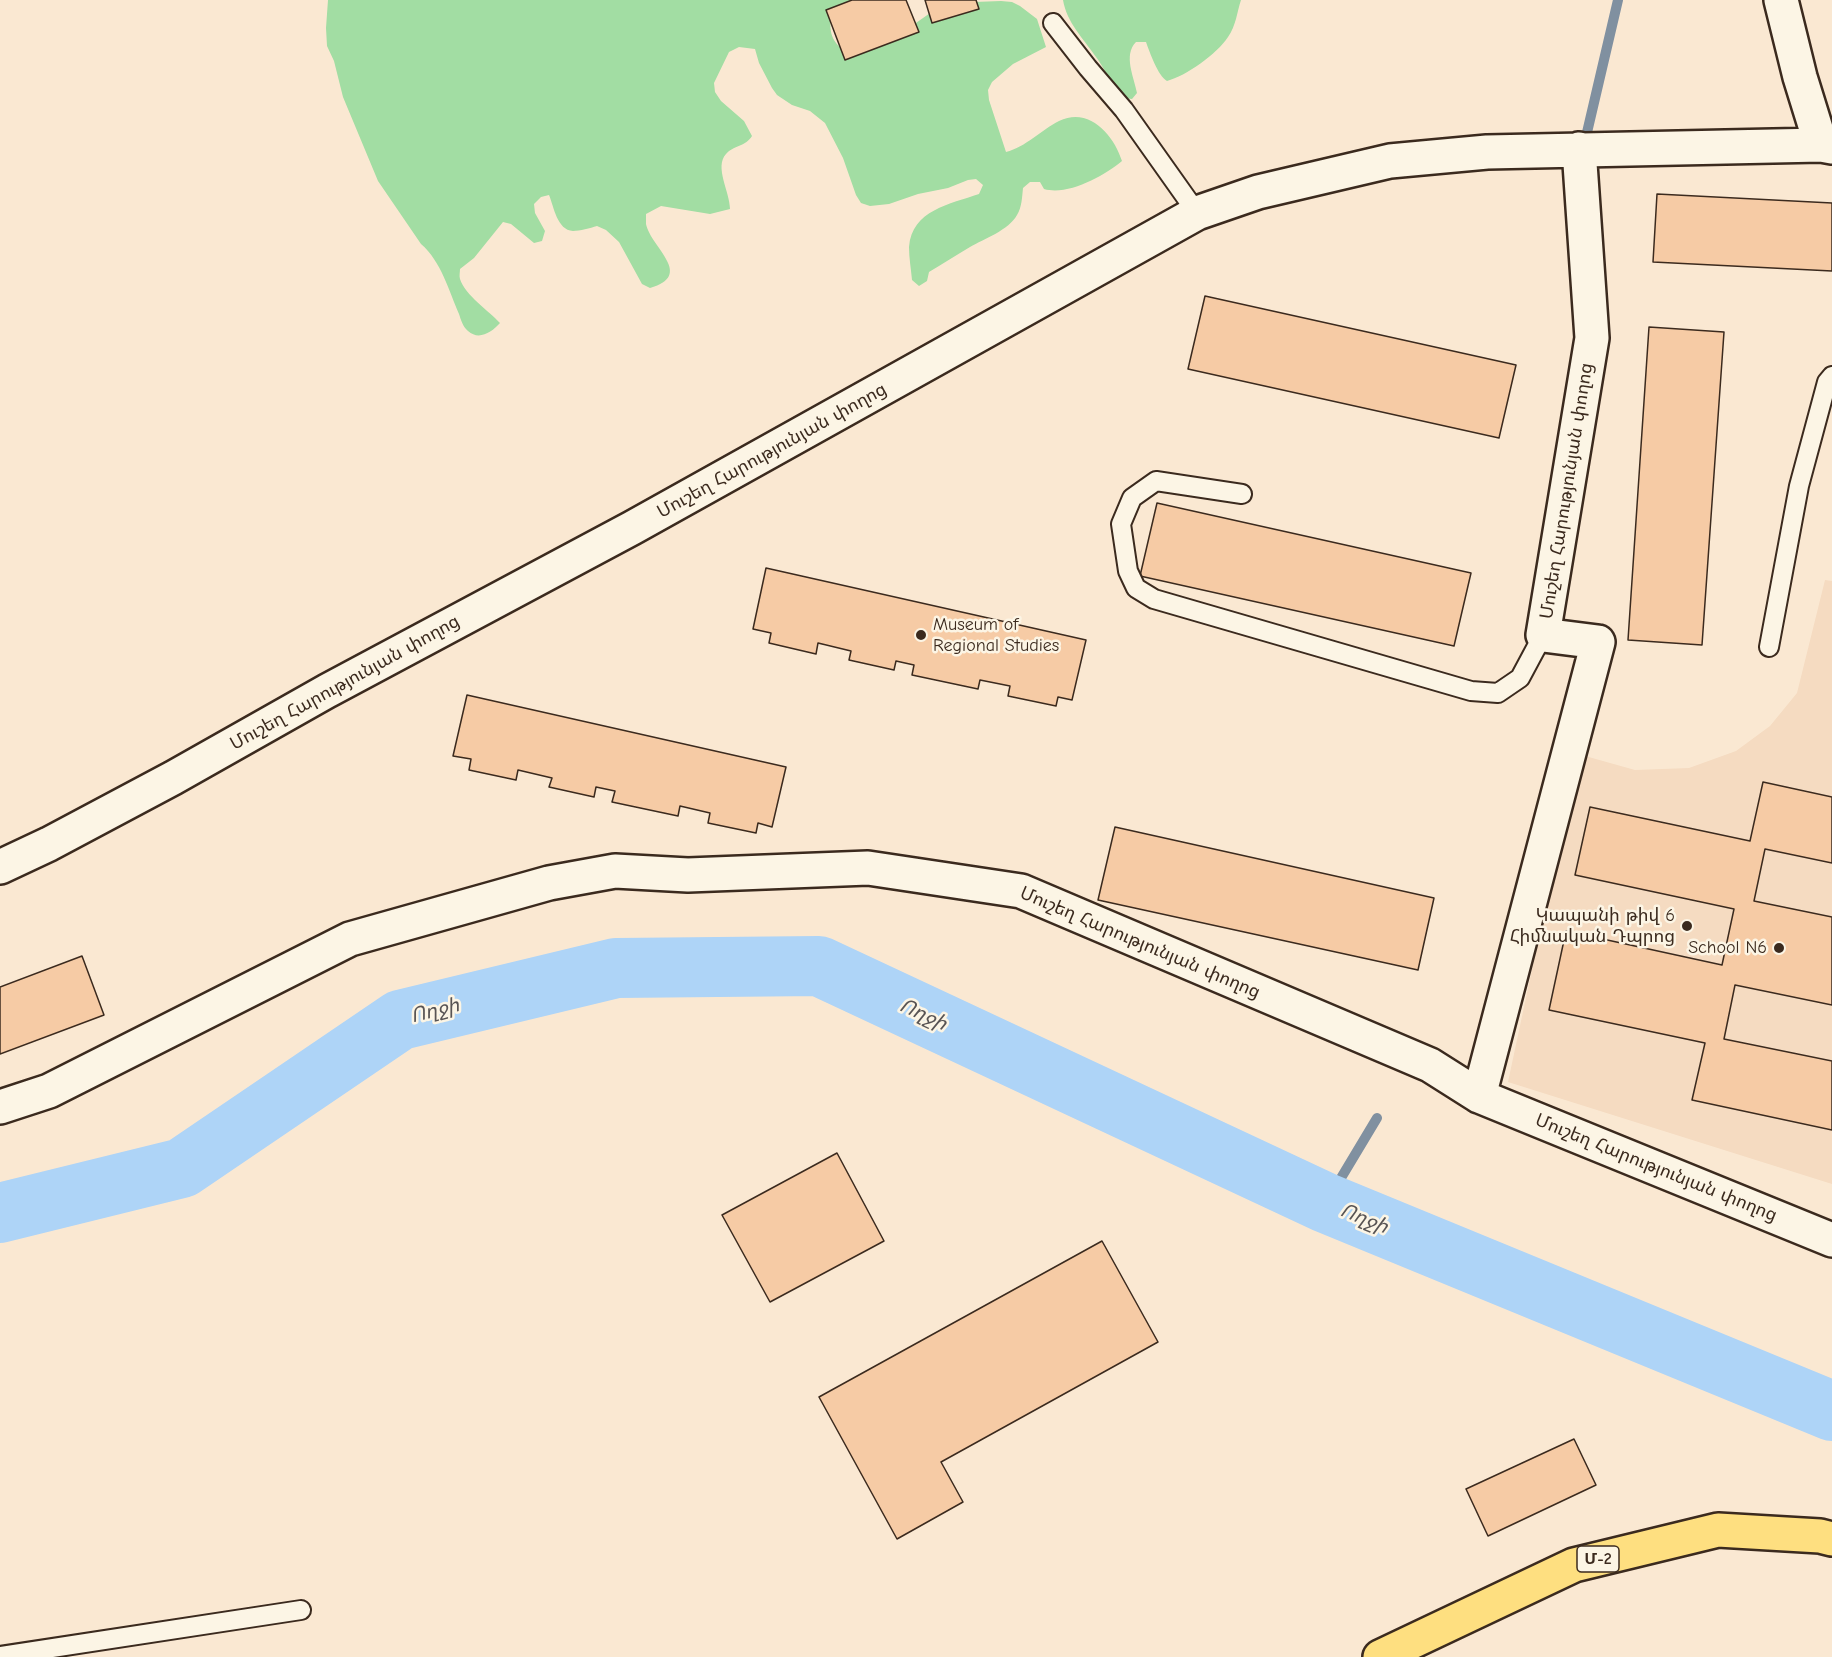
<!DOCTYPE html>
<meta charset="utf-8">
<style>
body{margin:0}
canvas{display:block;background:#fae8d2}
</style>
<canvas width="1832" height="1657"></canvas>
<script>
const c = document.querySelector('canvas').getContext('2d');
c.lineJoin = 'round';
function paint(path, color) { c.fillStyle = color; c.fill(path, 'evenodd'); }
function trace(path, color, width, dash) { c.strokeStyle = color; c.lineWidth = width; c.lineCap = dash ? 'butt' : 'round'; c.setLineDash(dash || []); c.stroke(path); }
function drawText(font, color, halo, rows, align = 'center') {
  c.font = font + ' "Comic Neue","Noto Sans Armenian",sans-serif'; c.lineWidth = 5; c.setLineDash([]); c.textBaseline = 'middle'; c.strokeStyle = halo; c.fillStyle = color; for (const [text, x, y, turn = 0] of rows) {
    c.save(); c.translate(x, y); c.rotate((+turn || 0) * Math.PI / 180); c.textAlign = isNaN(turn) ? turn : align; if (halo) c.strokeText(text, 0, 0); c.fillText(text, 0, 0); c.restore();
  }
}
paint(new Path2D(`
 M1825,580L1832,581V1184L1508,1082L1578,754L1635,770L1689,768L1736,751L1770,726L1797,693Z`), '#f5dbc1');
paint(new Path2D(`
 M328,0H855L832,12C828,30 831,44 848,52L913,25L933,11L974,2L1001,1L1012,2L1020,6L1037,19L1046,47L1013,64L992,82L988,90L989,100L1006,152C1026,147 1041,130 1059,121C1089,106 1114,135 1122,161C1104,176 1068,196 1044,189L1040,182H1030L1023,188C1022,197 1022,207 1017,215C1009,230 984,239 970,247C956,255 943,264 929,272L927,281L919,286L912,280C911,269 909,258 909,247C912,210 950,204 979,194L983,185L976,179L968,180L948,188L918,194L889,204L870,206L861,203L856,195L843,158L825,123L810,111L792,105L777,95L772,88L759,63L755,49L739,47L729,52L714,83L715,92L721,101L744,121L752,136C745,147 734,145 726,154C714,167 730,192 730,209L710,214L661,206L646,214C646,217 646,221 646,224C651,248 695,275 650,288L642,284L619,242L606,230L597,226C590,228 580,231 573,231C557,230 554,207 549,195L541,197L534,204L535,213L545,231L542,241L534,243L511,224L503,222L474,258L460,269C460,272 459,276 460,279C465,295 489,311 500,323C492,332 479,341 468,331C463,327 461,320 459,314C449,291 441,261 421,244L378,181L343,97L334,61L327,46L326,28Z
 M1063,0H1241C1237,12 1236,26 1228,37C1217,54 1186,76 1167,81C1158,76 1150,53 1146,42H1136C1123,55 1134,77 1137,93L1132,99C1129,99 1125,98 1123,96C1113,89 1104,67 1096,57C1083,38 1067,23 1063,0Z`), '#a2dda3');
trace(new Path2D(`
 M1585,141L1618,0
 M1326,1203L1377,1118`), '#8090a0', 10);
trace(new Path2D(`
 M0,1213L182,1168L400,1020L616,968L819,966L1326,1203L1832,1411`), '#aed4f7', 60);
const building = new Path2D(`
 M852,0H906L919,32L845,60L826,10Z
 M925,0H976L979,9L932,23Z
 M1657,194L1832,203V271L1653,262Z
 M1205,296L1516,365L1499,438L1188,369Z
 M1649,327L1724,332L1702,645L1628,640Z
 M1157,503L1471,573L1454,646L1140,576Z
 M766,568L1086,640L1072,700L1058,697L1056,706L1008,696L1010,686L980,680L978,689L912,675L914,665L896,661L894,670L849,660L851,651L818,643L816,654L769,643L771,633L753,629Z
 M467,695L786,767L772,827L758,823L756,833L708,823L710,813L680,806L678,816L612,802L615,791L596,787L594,797L549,787L552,778L518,770L516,780L469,770L471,759L453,756Z
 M1763,782L1832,797V863L1765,849L1754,901L1832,917V1005L1735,985L1724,1039L1832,1061V1130L1692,1100L1705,1043L1549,1010L1566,931L1722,965L1734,909L1575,875L1590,807L1750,841Z
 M1115,827L1434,898L1418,970L1098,900Z
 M82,956L104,1015L0,1054V987Z
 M837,1153L884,1241L770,1302L722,1215Z
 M1102,1241L1158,1342L941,1462L963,1502L897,1539L819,1397Z
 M1574,1439L1596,1485L1488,1536L1466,1489Z`);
paint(building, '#f6cba5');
trace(building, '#3b2a1e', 1.5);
const lane = new Path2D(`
 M1053,23L1088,68L1124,110L1197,213
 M1242,494L1156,481L1132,498L1121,524L1128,571L1136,588L1154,599L1471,691L1498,693L1520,678L1543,635
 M1769,647L1799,486L1827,382L1832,376
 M0,1656L301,1610`);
const street = new Path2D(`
 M1781,0L1800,77L1821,145
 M0,867L49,844L173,778L327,691L632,528L1197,213L1258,192L1390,161L1487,152L1821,145L1832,147
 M1479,1096L1598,642L1543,635L1592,338L1579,149
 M0,1107L49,1091L350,939L549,883L615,871L688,875L868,868L1021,891L1430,1065L1479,1096L1832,1240`);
const highway = new Path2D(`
 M1380,1657L1574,1565L1718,1530L1820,1536L1832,1539`);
trace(lane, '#3b2a1e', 22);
trace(street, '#3b2a1e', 38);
trace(highway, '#3b2a1e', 38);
trace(lane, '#fcf5e5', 18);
trace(street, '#fcf5e5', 33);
trace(highway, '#fedf80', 33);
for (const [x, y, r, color] of [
 [921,635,6,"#3b2a1e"],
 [1687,926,6,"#3b2a1e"],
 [1779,948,6,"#3b2a1e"]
]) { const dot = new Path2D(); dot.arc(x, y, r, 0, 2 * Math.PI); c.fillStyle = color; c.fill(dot); trace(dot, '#fcf5e5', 2); }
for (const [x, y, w] of [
 [1598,1559,42]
]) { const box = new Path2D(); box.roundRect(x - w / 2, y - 13, w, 26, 4.5); c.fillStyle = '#fcf5e5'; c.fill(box); trace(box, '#3b2a1e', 1.5); }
drawText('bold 16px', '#3b2a1e', null, [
 ["Մ-2",1598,1559]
]);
drawText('18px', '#3b2a1e', '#fcf5e5', [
 ["Մուշեղ Հարությունյան փողոց",772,451,-29],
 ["Մուշեղ Հարությունյան փողոց",1567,491,-81],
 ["Մուշեղ Հարությունյան փողոց",345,683,-29],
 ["Մուշեղ Հարությունյան փողոց",1140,943,23],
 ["Մուշեղ Հարությունյան փողոց",1656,1168,22]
]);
drawText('18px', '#3b2a1e', '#fcf5e5', [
 ["Museum of",933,625,"left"],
 ["Regional Studies",933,646,"left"],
 ["Կապանի թիվ 6",1675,916],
 ["Հիմնական Դպրոց",1675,937],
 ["School N6",1767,948]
], 'right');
drawText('italic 20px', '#585454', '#fcf5e5', [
 ["Ողջի",435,1011,-14],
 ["Ողջի",923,1015,25],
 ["Ողջի",1364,1219,22]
]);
</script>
